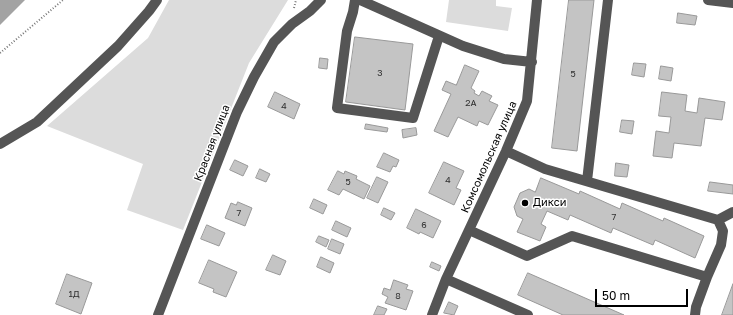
<!DOCTYPE html>
<meta charset="utf-8">
<style>
body{margin:0}
#map{position:relative;width:733px;height:315px;overflow:hidden;background:#fff;font-family:"Golos Text",sans-serif}
canvas{display:block}
.scale{position:absolute;left:595px;top:289px;width:93px;height:18px;box-sizing:border-box;border:2px solid #000;border-top:0;padding-left:5px;font-size:12px;line-height:14px;white-space:nowrap;color:#000;-webkit-text-stroke:3px #fff;paint-order:stroke}
</style>
<div id="map">
<canvas width="733" height="315"></canvas>
<div class="scale">50 m</div>
</div>
<script>
const c = document.querySelector('canvas').getContext('2d');
c.lineJoin = 'round';
function paint(path, color) { c.fillStyle = color; c.fill(path, 'evenodd'); }
function trace(path, color, width, dash) { c.strokeStyle = color; c.lineWidth = width; c.lineCap = dash ? 'butt' : 'round'; c.setLineDash(dash || []); c.stroke(path); }
function drawText(font, color, halo, rows, align = 'center') {
  c.font = font + ' "Golos Text",sans-serif'; c.lineWidth = 3; c.setLineDash([]); c.textBaseline = 'middle'; c.strokeStyle = halo; c.fillStyle = color; for (const [text, x, y, turn = 0] of rows) {
    c.save(); c.translate(x, y); c.rotate((+turn || 0) * Math.PI / 180); c.textAlign = isNaN(turn) ? turn : align; if (halo) c.strokeText(text, 0, 0); c.fillText(text, 0, 0); c.restore();
  }
}
paint(new Path2D(`
 M169,0H288L249,63L183,230L127,210L143,164L47,126L148,38Z
 M449,0H496V6L512,8L508,31L446,22Z`), '#dcdcdc');
paint(new Path2D(`
 M0,0H25L0,25Z`), '#a3a3a3');
const building = new Path2D(`
 M569,0H594L577,151L552,148Z
 M678,13L697,16L695,25L677,23Z
 M355,37L413,44L405,110L346,102Z
 M320,58L328,59L327,69L319,68Z
 M634,63L646,64L644,77L632,75Z
 M465,65L479,71L471,88L475,91L474,93L479,96L482,91L492,96L489,101L498,105L488,125L479,121L477,126L458,117L448,137L434,131L451,94L442,90L446,81L456,85Z
 M661,66L673,68L671,81L659,79Z
 M275,92L300,104L294,119L268,107Z
 M662,92L687,95L685,111L697,113L699,98L725,102L722,120L705,118L701,146L674,143L672,158L653,156L656,131L669,133L671,117L659,116Z
 M622,120L634,121L632,134L620,132Z
 M366,124L388,128L387,132L365,129Z
 M416,128L417,135L403,138L402,130Z
 M384,153L399,160L396,167L393,166L390,172L377,167Z
 M235,160L248,166L243,176L230,170Z
 M444,162L464,171L456,188L461,190L454,205L429,193Z
 M616,163L629,165L627,177L615,176Z
 M260,169L270,174L266,182L256,178Z
 M338,171L344,174L345,171L357,176L356,179L370,186L364,199L343,189L339,195L328,190Z
 M377,177L388,182L378,203L367,198Z
 M541,178L579,194L580,191L620,209L622,203L663,221L664,218L704,236L695,258L655,240L653,245L613,228L611,233L570,215L568,220L547,211L541,224L546,227L540,241L517,232L523,219L517,216L514,207L520,193L529,189L535,192Z
 M710,182L733,185V194L708,191Z
 M314,199L327,205L323,214L310,208Z
 M238,202L252,208L245,226L225,218L231,203L236,205Z
 M384,208L395,213L391,220L381,215Z
 M416,209L441,221L433,238L420,232L419,234L407,228Z
 M336,221L351,228L347,237L332,230Z
 M207,225L225,233L219,246L201,239Z
 M319,236L329,240L326,247L316,242Z
 M332,239L344,244L340,254L328,249Z
 M273,255L286,261L280,275L266,270Z
 M321,257L334,263L330,273L317,267Z
 M209,260L237,272L226,297L213,292L214,289L199,283Z
 M432,262L441,266L439,271L430,267Z
 M528,273L624,315H563L518,295Z
 M67,274L92,283L81,314L56,304Z
 M394,280L408,285L406,289L413,291L406,310L385,303L388,297L382,294L384,288L390,290Z
 M733,284V315H722Z
 M449,302L458,306L454,315L444,313Z
 M378,306L387,309L384,315H374Z`);
paint(building, '#c4c4c4');
trace(building, '#999', 1);
trace(new Path2D(`
 M294,8L296,0
 M0,53L63,0`), '#777', 2, [1, 2]);
trace(new Path2D(`
 M355,0L353,12L347,31L337,108L413,118L439,36
 M360,0L463,46L504,59L532,62
 M708,0L733,3
 M0,144L37,122L118,46L149,11L157,0
 M506,151L545,169L718,220L723,231L721,245L707,277L696,307L695,315
 M587,181L608,0
 M718,220L733,212
 M469,230L527,256L572,236L707,277
 M446,279L528,315
 M158,315L237,112L254,77L274,42L292,24L310,11L321,0
 M432,315L446,279L506,151L527,101L537,0`), '#555', 10);
for (const [x, y, r, color] of [
 [525,203,4,"#000"]
]) { const dot = new Path2D(); dot.arc(x, y, r, 0, 2 * Math.PI); c.fillStyle = color; c.fill(dot); trace(dot, '#fff', 1.5); }
drawText('9px', '#313131', null, [
 ["3",380,73],
 ["5",573,74],
 ["2А",471,103],
 ["4",284,106],
 ["4",448,180],
 ["5",348,182],
 ["7",239,213],
 ["7",614,217],
 ["6",424,225],
 ["1Д",74,294],
 ["8",398,296]
]);
drawText('11px', '#000', '#fff', [
 ["Красная улица",212,143,-69],
 ["Комсомольская улица",489,157,-66]
]);
drawText('11px', '#000', '#fff', [
 ["Дикси",533,203]
], 'left');
</script>
